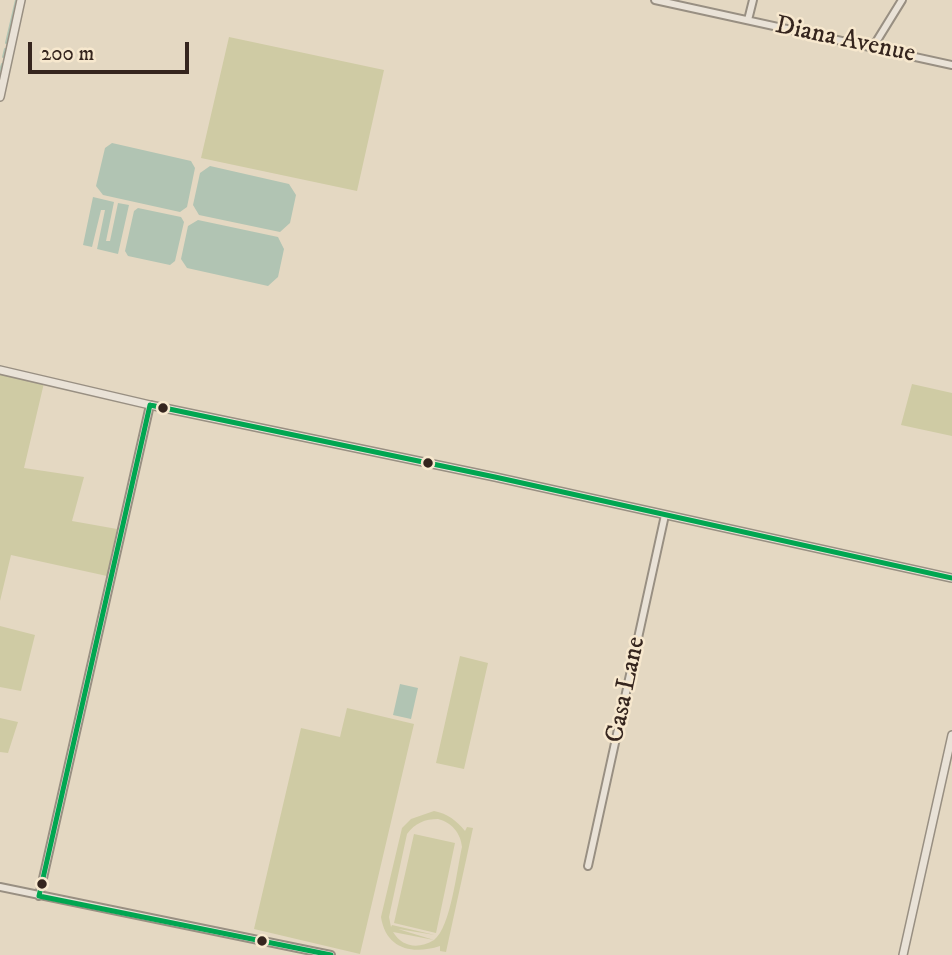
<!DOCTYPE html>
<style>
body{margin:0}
#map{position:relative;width:952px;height:955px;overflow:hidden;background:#e4d8c2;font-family:"IM FELL DW Pica",serif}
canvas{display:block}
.scale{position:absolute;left:28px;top:42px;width:161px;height:32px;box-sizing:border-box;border:4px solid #35251e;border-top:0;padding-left:9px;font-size:21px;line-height:24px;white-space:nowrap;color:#35251e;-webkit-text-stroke:5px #f7e8ce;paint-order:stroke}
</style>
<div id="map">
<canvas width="952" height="955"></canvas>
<div class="scale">200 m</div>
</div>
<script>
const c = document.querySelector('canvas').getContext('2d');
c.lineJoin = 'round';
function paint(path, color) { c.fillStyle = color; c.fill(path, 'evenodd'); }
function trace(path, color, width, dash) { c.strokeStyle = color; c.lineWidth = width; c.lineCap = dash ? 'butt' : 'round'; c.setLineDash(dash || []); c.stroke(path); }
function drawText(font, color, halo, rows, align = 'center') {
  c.font = font + ' "IM FELL DW Pica",serif'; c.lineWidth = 5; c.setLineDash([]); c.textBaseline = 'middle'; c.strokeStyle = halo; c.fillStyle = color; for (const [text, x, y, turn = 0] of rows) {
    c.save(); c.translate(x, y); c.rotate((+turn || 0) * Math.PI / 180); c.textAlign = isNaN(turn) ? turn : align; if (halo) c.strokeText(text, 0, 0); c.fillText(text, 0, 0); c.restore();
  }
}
paint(new Path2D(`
 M229,37L384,70L357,191L201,158Z
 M0,373L44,383L24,468L84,477L72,521L117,529L107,576L11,555L0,601Z
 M912,384L952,393V436L901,425Z
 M0,626L35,635L21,691L0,687Z
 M460,656L488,663L464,769L436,763Z
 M347,708L414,724L360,954L254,929L301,728L340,737Z
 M0,718L18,722L8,753L0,752Z
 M434,811C448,814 456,820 465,831L467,827L473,828L446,952L440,951V946C412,955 386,949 381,917L402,828L411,819ZM438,819C451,822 461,833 462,847C457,868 451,927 434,940L398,929L435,935L392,925L391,927L389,917L407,834C415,823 425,819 438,819ZM393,932L434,940C419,949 403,948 393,932Z
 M414,834L455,843L436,933L394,923Z`), '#cfcba4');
paint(new Path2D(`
 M112,143L191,161L195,168L187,207L180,212L103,195L96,186L105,148Z
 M210,166L289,184L296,195L290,223L280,232L199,215L193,205L200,173Z
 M93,197L114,202L106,241H110L118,203L129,205L118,254L97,249L105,210H101L92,247L83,245Z
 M138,208L181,217L184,222L175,261L170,265L128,256L125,251L134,211Z
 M198,220L278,237L284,249L278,277L268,286L187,268L181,259L188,226Z
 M400,684L418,688L411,719L393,715Z`), '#b1c4b3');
trace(new Path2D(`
 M6,43L16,0
 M3,57L5,49
 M0,71L2,64`), '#b1c4b3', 2);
const minor = new Path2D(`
 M655,0L952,65
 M748,20L753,0
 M873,47L902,0
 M588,866L665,515
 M0,887L331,955
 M39,896L150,405`);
const tertiary = new Path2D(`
 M0,97L21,0
 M0,370L150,405L495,477L952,578
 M903,955L952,735`);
trace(minor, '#988f82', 10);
trace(tertiary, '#988f82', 10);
trace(minor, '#e9e2d7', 6);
trace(tertiary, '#e9e2d7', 7);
trace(new Path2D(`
 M150,405L495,477L952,578
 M39,896L150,405
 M39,896L331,955`), '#00a651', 5);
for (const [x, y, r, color] of [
 [163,408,6,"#35251e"],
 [428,463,6,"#35251e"],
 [42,884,6,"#35251e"],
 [262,941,6,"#35251e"]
]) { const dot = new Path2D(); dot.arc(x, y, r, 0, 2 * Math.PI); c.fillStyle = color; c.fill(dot); trace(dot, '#f7e8ce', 2.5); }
drawText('26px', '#35251e', '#f7e8ce', [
 ["Diana Avenue",845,41,12],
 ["Casa Lane",627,690,-78]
]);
</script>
